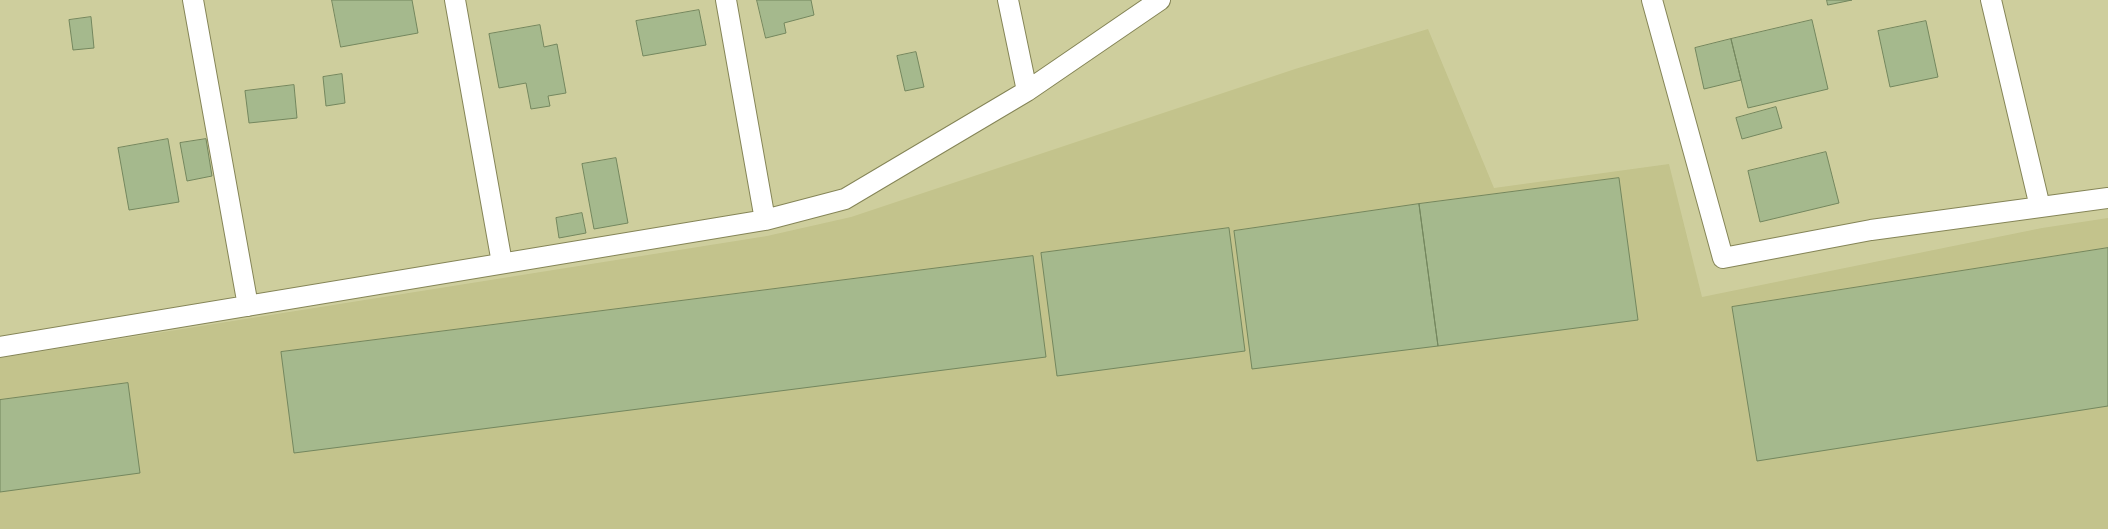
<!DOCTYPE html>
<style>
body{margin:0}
canvas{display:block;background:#cece9d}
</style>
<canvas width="2108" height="529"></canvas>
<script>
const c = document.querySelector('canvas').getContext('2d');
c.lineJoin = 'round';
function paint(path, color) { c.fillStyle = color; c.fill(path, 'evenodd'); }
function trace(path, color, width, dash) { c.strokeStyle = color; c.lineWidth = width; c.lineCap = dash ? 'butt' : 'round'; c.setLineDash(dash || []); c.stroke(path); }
paint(new Path2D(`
 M1428,29L1494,188L1669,164L1702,297L2042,228L2108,218V529H0V358L767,236L851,217L1295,69Z`), '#c3c38c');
const building = new Path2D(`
 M332,0H412L418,33L341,47Z
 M757,0H811L814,15L784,23L786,33L766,38Z
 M1827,0H1852L1828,5Z
 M699,10L706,45L643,56L636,21Z
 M91,17L94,48L73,50L69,20Z
 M1812,20L1828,89L1748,108L1731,39Z
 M1926,21L1938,77L1890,87L1878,31Z
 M540,25L544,47L557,44L566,93L548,96L550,106L531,109L526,83L499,88L489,34Z
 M1731,39L1741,80L1704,89L1695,48Z
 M916,52L924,87L905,91L897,56Z
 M342,74L345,103L326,106L323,77Z
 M294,85L297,118L249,123L245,91Z
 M1776,107L1782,128L1742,139L1736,118Z
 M168,139L179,202L129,210L118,148Z
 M206,139L212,176L187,181L180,143Z
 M1826,152L1839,203L1760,222L1748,171Z
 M616,158L628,223L594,229L582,164Z
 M1619,178L1638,320L1438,346L1419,204Z
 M1419,204L1438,346L1252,369L1234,231Z
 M582,213L586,233L559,238L556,218Z
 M1229,228L1245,351L1057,376L1041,253Z
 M2108,248V406L1757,461L1732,307Z
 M1033,256L1046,357L294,453L281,352Z
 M128,383L140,473L0,492V400Z`);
paint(building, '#a5b98d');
trace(building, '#74875e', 1);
const service = new Path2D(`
 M193,0L248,306
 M455,0L502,263
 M726,0L765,220
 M1008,0L1027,91
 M1652,0L1723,258L1871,230L2108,198
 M1991,0L2040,207
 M0,347L765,220L845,199L1027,91L1160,0`);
trace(service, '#858557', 22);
trace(service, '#fff', 20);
</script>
